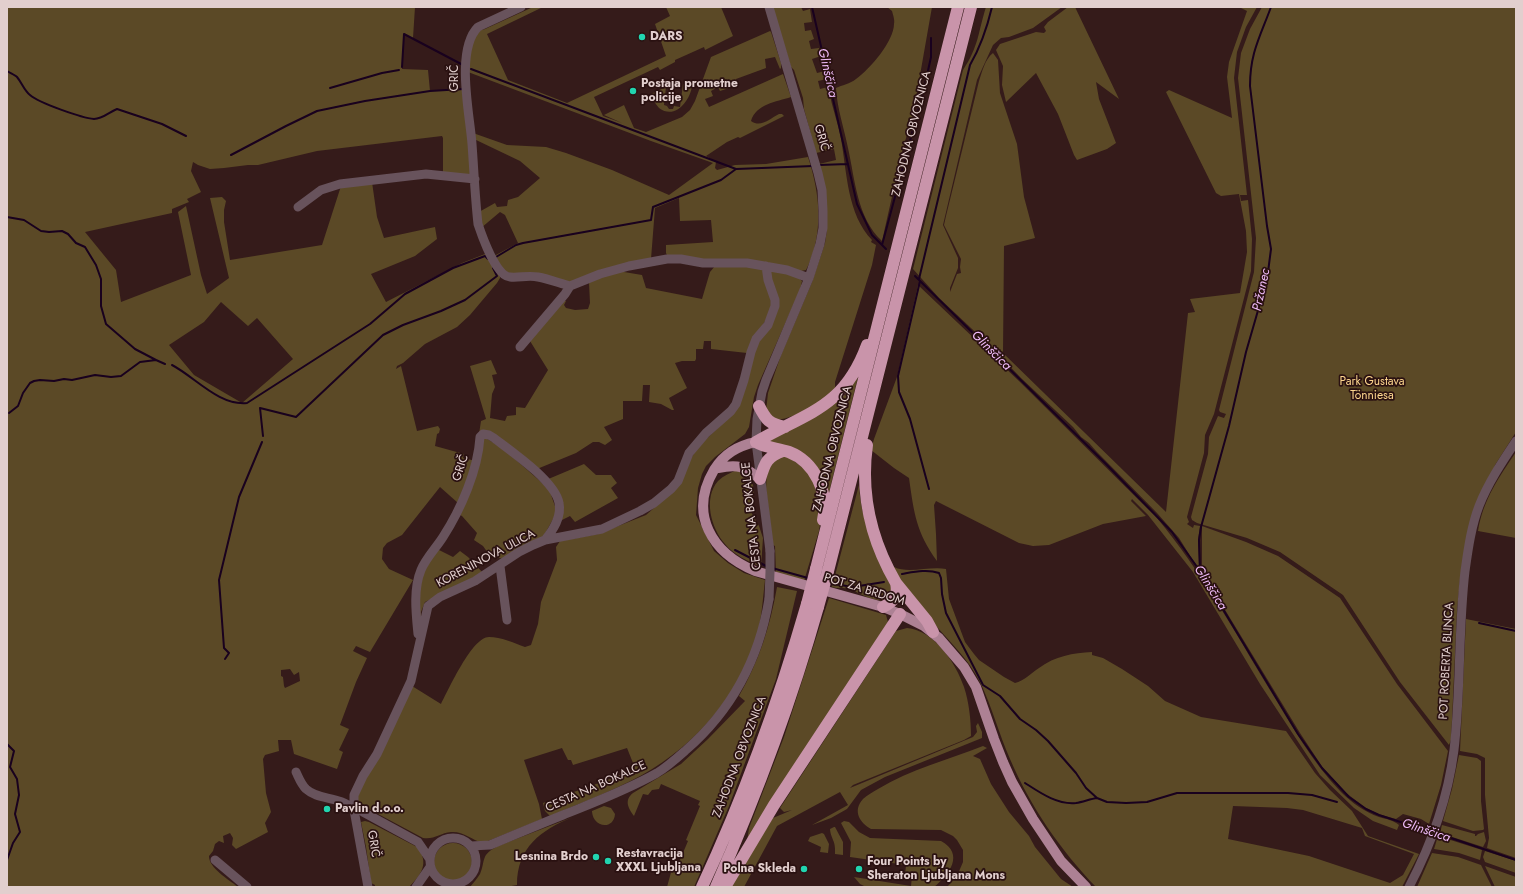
<!DOCTYPE html>
<meta charset="utf-8">
<style>
body{margin:0}
#map{position:relative;width:1523px;height:894px;overflow:hidden;background:#351b1a;font-family:Jost,sans-serif}
canvas{display:block}
.frame{position:absolute;inset:0;border:8px solid #e2cfce;pointer-events:none}
</style>
<div id="map">
<canvas width="1523" height="894"></canvas>
<div class="frame"></div>
</div>
<script>
const c = document.querySelector('canvas').getContext('2d');
c.lineJoin = 'round';
function paint(path, color) { c.fillStyle = color; c.fill(path, 'evenodd'); }
function trace(path, color, width, dash) { c.strokeStyle = color; c.lineWidth = width; c.lineCap = dash ? 'butt' : 'round'; c.setLineDash(dash || []); c.stroke(path); }
function drawText(font, color, halo, rows, align = 'center') {
  c.font = font + ' Jost,sans-serif'; c.lineWidth = 3.5; c.setLineDash([]); c.textBaseline = 'middle'; c.strokeStyle = halo; c.fillStyle = color; for (const [text, x, y, turn = 0] of rows) {
    c.save(); c.translate(x, y); c.rotate((+turn || 0) * Math.PI / 180); c.textAlign = isNaN(turn) ? turn : align; if (halo) c.strokeText(text, 0, 0); c.fillText(text, 0, 0); c.restore();
  }
}
paint(new Path2D(`
 M7,7H415L413,38L404,35L402,69L428,70L430,91L464,90L472,175L443,173V138L442,136L317,151L258,165H248L224,168L210,169L198,165L193,162L191,171L201,192L187,199L189,202L172,209V213L85,232L116,270L121,302L191,275L178,212L186,206L201,275L207,294L229,278L210,198L222,197L226,201L224,210V222L230,260L322,245L341,186L372,182L377,217L384,238L435,227L437,239L415,256L371,274L386,302L462,263L485,254L488,255L500,275V278L497,283L470,315L457,327L425,344L403,363L397,366L396,369L401,366L417,431L438,426L440,429L439,433L437,434L435,446L464,454L463,458L476,461L458,503L440,487L402,535L387,543L383,548L382,559L389,569L413,580L370,652L356,646L353,651L367,658L356,682L340,725L349,729L339,750L343,752L337,769L294,754L291,740H278L279,751L265,755L263,759L266,793L271,812L265,823L268,832L236,849L232,845L233,838L230,833L223,836L224,843L219,841L215,844L213,851L209,856C209,868 228,879 238,887H7ZM221,302L248,326L257,318L293,359L242,403L194,375L169,345L204,322ZM290,669L294,675L299,672L300,681L285,688L284,686L283,677L281,676V670Z
 M533,7H543L487,34L508,80L567,103L666,56L655,24L670,16L666,7H721L733,36L705,50L704,47L675,60V62L660,70L658,67L594,97L603,116L622,123L604,115L624,105L634,128L646,132L682,117L690,110L695,101L711,57L770,31L771,32L781,63V68L780,69L775,57L765,59L766,68L736,79L738,85L720,91L718,87L711,91L713,96L705,99L709,107L783,74L791,97C776,102 756,104 751,121C761,128 769,119 779,114H782L784,116L740,138L738,137L727,142L706,156L716,162L715,168L717,170L735,165L766,164L808,157C818,188 823,220 813,253C811,259 809,264 806,270L801,271L668,257L666,253V245L713,242L711,220L680,221L679,198L655,208L651,259L569,283L504,272L494,256L518,243L505,215L500,212L481,228L479,212L495,203L497,207L507,206L508,200L518,197L540,178L520,161L474,139L473,133L507,145L546,147L566,153L612,170L669,195L713,163L651,141L468,72L471,42L481,29L482,30L485,29Z
 M772,7H801L803,11L810,9L812,22L804,23L805,31L811,30L814,39L809,41L811,49L819,48L821,56L812,59L817,73L825,71L827,79L818,81L820,89L828,87L829,91C832,107 838,123 841,139C847,172 847,214 872,240L871,242L876,245L872,265L835,382V392C818,404 798,417 777,420L770,417L766,411L768,393L781,355L812,282L825,243L827,230L819,164L836,160L834,149L816,153L804,109L803,98L794,70L791,67Z
 M887,7H932L913,115L903,148L882,241C857,218 855,179 848,148C844,128 837,108 836,88C842,85 850,84 856,79C870,69 894,41 894,24C895,20 893,15 892,11Z
 M986,7H1062L1033,28L1009,37L1001,38L993,45L977,80L943,225L958,258V268L950,288V292L957,274L961,273L960,267L961,259L944,225L946,216L979,81C982,72 985,59 993,53L998,60L1000,93L1017,144L1024,197L1035,238L1004,246L1003,353L1166,512L1188,313L1195,312L1190,299L1240,293L1247,252L1246,231L1239,194L1221,196L1216,193L1166,92L1169,90L1232,118L1227,77L1229,62L1247,11L1239,7H1257L1246,27L1237,52L1234,78L1247,195H1240L1241,201L1248,200L1252,239L1251,271L1214,414L1205,435L1204,453L1187,517L1189,522L1187,524L1193,528L1194,525L1200,526L1198,540L1199,566L1197,567L1179,538L1157,513L1096,451L1089,443L1081,437L1073,427L1021,378L988,344L939,298L913,269L963,70C979,46 978,32 986,7Z
 M1068,7H1075L1119,99L1096,82L1099,99L1116,143L1107,149L1077,160L1074,155L1058,114L1036,73L1006,102L1002,85L1003,66L996,50L1000,44L1036,32L1044,33L1046,31L1044,27L1048,22Z
 M1262,7H1516V432L1495,465L1460,580L1457,611L1452,720L1451,740L1449,745L1400,682L1343,595L1280,552L1247,538L1197,523L1192,520L1191,517L1208,454L1209,437L1218,416L1224,418L1226,414L1220,412L1219,410L1254,272L1256,238L1238,78L1241,53L1250,29Z
 M683,84H690L692,86C690,101 675,120 659,108C655,104 653,99 651,94L666,87L664,105L667,106L669,109H673L674,106L680,107Z
 M730,264L763,269L773,307L747,353L711,349V341H704L703,349H696V359L695,361H682L675,363L687,388L669,398L674,410H672L661,404L649,402L650,385H643L642,401H623V419L604,427L612,440L605,445L599,442H593L576,453L537,469L479,434L481,421L486,419L470,366L491,360L497,374L492,375L495,387L492,394L490,418L505,421L507,416L516,415V407L525,408L548,370L530,341L561,301H566L564,305L566,308L575,310L588,309L590,303L589,282L618,271L642,275L646,288L702,299L710,272L715,266Z
 M771,269L797,276L802,281L800,290L758,385L754,397L749,427L745,434L715,457L706,466L702,474L698,488L696,515L714,551L728,563L744,573L765,580C763,597 762,615 758,632C741,693 697,744 642,775C613,791 581,803 550,816L545,811L543,803L613,778L635,768L627,748L573,765L571,760H568L562,748L524,760L539,804L542,819L483,843C472,840 463,831 451,832C440,833 434,840 423,838L365,807L357,799L360,786L412,686L441,704C449,689 472,637 489,637C501,637 514,643 525,647L531,645L538,624L541,602L557,560L556,547L560,541L598,534L646,515L671,493L697,448L727,419L757,344L776,314L769,277Z
 M918,285L1019,381L1157,518C1201,571 1235,632 1270,690C1292,726 1312,762 1341,792C1352,803 1365,812 1379,817C1386,819 1393,820 1399,825L1397,830L1373,821L1354,808L1320,775L1260,684L1193,572L1148,515L1132,499L1131,501L1146,516L1103,524L1049,545L1033,546L1019,543L936,501L934,505L936,534L937,561C916,532 914,513 909,478L894,468L871,450L874,439L897,377Z
 M859,375L858,377L828,496L820,479L765,441Z
 M483,438H491L549,489L557,512L543,537L505,559L499,558L495,550L488,553L483,546L474,540L477,533L462,516L458,514Z
 M1516,452V538L1478,531C1483,500 1499,477 1516,452Z
 M780,455L795,458L816,482L822,511L819,531L804,581L776,574L775,546L773,545L766,489L767,469Z
 M584,464L596,475H611L617,483L611,488L618,498L575,522L570,516L558,522L560,515L546,480Z
 M737,470L748,475L753,485L754,494L751,512L759,526L763,538L761,567C748,561 734,555 725,544C711,528 703,498 718,481C723,476 730,473 737,470Z
 M859,485C861,523 876,550 891,584L892,591L889,598C876,605 861,593 849,589C843,587 838,589 832,587Z
 M1202,526L1246,542L1278,556L1340,598L1397,684L1448,751L1441,785L1429,824L1421,819L1403,814L1396,819L1378,814L1366,808L1346,793L1323,768L1300,733L1202,572Z
 M437,549L453,557L460,551L468,557L483,573L425,602L421,612L422,623L417,614L421,576Z
 M894,567C908,574 930,566 946,569L949,599L965,642L974,654L979,660L1004,677L1015,683C1024,681 1031,673 1039,668C1055,656 1073,653 1092,652V655L1103,658L1122,669L1148,686L1165,701L1201,717L1286,731L1315,773L1330,790L1352,811L1368,836L1419,854L1402,887H1096C1061,851 1030,806 1010,759C999,734 992,707 980,682C968,658 947,639 929,618C917,604 905,588 893,573ZM1233,806L1287,808L1303,810L1362,828L1365,836L1414,854L1403,875L1390,883L1309,856L1228,839Z
 M777,587L797,591L776,679L729,806L694,887H667L673,865L677,867L688,841L686,840L700,806L698,805L700,801L661,784L659,789L652,790L648,795L643,794L634,816C628,808 624,800 633,793L681,764L708,739L745,701L739,696C759,661 770,627 777,587Z
 M829,598L886,615L888,622L747,842L749,828L784,737Z
 M1466,619L1516,629V858L1487,848L1489,838L1485,795V758L1477,754L1460,751Z
 M907,628C934,630 956,663 964,687C969,702 971,720 971,736L964,740L853,785L850,788L973,737L977,732L976,726L978,723L982,732V738L885,777L861,790L847,809L831,818L812,825L848,805L840,792L777,826L744,887H730L773,818L792,810L784,812L780,808L892,637L896,631Z
 M983,746L987,748L973,756L980,759L991,784L1009,812L1029,836L1035,847L1061,879L1073,887H947L957,876L963,862V850L957,840L953,836L941,830L871,829C860,823 852,811 863,799C867,795 873,792 878,789C911,769 948,760 983,746Z
 M1459,755L1477,758L1481,761V801L1484,829L1483,830L1473,831L1443,821L1452,789Z
 M604,806L611,808L615,814C614,827 601,828 595,820C593,818 592,813 592,811Z
 M573,817C541,830 517,847 517,885L506,887H470C473,883 477,879 480,874C486,860 480,855 498,846Z
 M365,821L369,822L417,847C430,863 421,875 409,887H375V885L371,883L366,847L361,822Z
 M844,821L849,822L859,832L870,838L941,841C965,854 949,875 934,887L864,886L860,884L854,877L911,886L912,876L905,875L906,865L850,857L851,842L841,823Z
 M1442,825L1475,834V836H1476L1478,834L1484,832L1486,841L1483,847L1440,833Z
 M834,827H835L843,842V855L835,854C836,840 831,840 830,829Z
 M822,833L824,834L829,844L828,853L820,852L821,847L808,841L810,837Z
 M1438,836L1482,850L1480,860L1459,853L1434,849Z
 M434 862a19 19 0 1 1 38 0a19 19 0 1 1-38 0Z
 M1485,851L1516,861V873L1485,862L1483,857Z
 M1432,853L1458,857L1481,865L1492,887H1417Z
 M1485,866L1516,877V887H1495Z`), '#5b4926');
trace(new Path2D(`
 M812,7L857,204L872,235L886,249
 M402,67L404,34L463,65
 M471,69L736,169
 M7,71C10,73 15,75 17,77C22,83 24,90 30,95C39,103 82,118 94,119C103,119 109,112 117,109L162,124L186,136
 M330,88L382,73L399,70
 M231,155L286,126L317,111L365,101L430,91L463,89
 M819,165L848,164
 M7,217L24,220L41,231L49,232L62,231L68,234L76,243L85,247L96,265L101,279V306L106,324L135,349L156,360
 M882,245L924,89L931,57V38
 M496,257L516,245L523,243L651,220L653,207L721,180L736,169L813,166
 M915,276L1106,464L1172,532L1200,571L1298,734L1322,768L1349,797L1366,809L1379,815L1431,832
 M919,279L970,65C981,46 987,28 992,7
 M920,281L898,376L899,392L910,419L929,489
 M172,365C195,377 219,406 247,403L370,324L405,294L453,268L485,256L488,259
 M9,413L18,406L23,393L30,383L34,381L40,380L54,381L64,379L72,380L95,375L111,377L121,376L140,362L156,360L165,364
 M263,436L260,408L296,417L383,335L403,325L441,311L465,300L497,276L493,268
 M735,550L768,567
 M772,568L808,578
 M1200,571L1199,540L1201,527L1229,426L1246,352L1259,307L1268,272L1271,249L1267,226L1250,86C1250,53 1260,37 1271,7
 M902,574C914,572 927,569 939,573L941,578L942,594L946,613L983,685L1000,696L1020,719L1036,730L1048,741L1076,773L1086,788L1097,798L1107,802L1126,803L1147,802L1177,793H1288L1312,795L1337,802
 M828,583L853,587L884,582
 M1479,623L1516,631
 M225,659L229,653L224,648L219,580L239,497L262,442
 M7,744L14,751L10,767L17,779L19,795L15,814L20,832L13,843L7,860
 M1025,783C1039,792 1057,805 1076,803C1083,802 1090,799 1097,798
 M1436,833L1516,860`), '#19011e', 2);
trace(new Path2D(`
 M521,7L478,27C455,50 470,115 472,144C474,171 475,197 478,224C482,236 496,276 510,277C519,278 528,275 538,277C549,279 559,283 570,286
 M769,7L818,173L822,190L823,211V228L820,244L809,278L766,380L762,392L757,419L756,442L770,551
 M298,207L321,190L340,184L426,174L475,179
 M520,347L565,294L570,286L600,274L629,266L667,259H681L703,263H747L787,270L809,278
 M500,566L507,620
 M418,634C416,614 413,589 421,570C426,558 436,548 443,537C461,509 478,470 480,437L483,434L489,435L494,438C511,451 555,481 559,503C562,517 553,530 545,540
 M296,772C299,778 301,784 306,789C319,801 339,795 354,810
 M354,805L363,812L418,842L429,858
 M430 861a23 23 0 1 1 46 0a23 23 0 1 1-46 0Z
 M471,846L490,845C514,835 538,825 563,815C595,802 627,790 657,773C667,767 677,758 686,750C732,710 759,659 769,599
 M215,860L247,887
 M368,887L354,810V795L363,776L377,754L411,681L428,606L440,597L475,581L519,552L533,545L545,540L602,529L640,511L654,503L671,489L678,481L689,453L706,433L731,411L736,404L744,380L751,352L756,339L768,325L775,306V300L768,280L766,266
 M416,887L430,867
 M1409,887C1431,845 1448,797 1454,750C1461,690 1458,631 1465,571C1468,550 1471,527 1479,506C1488,483 1502,462 1516,441`), '#68535c', 9);
trace(new Path2D(`
 M756,442C737,446 724,454 714,470C688,514 712,553 755,571L883,607L900,614L924,626L939,638L964,667L976,687L994,739L1003,762L1012,782L1033,819L1061,861L1086,887
 M718,468C738,464 744,466 760,479`), '#ad8194', 10);
trace(new Path2D(`
 M759,406C766,420 769,424 785,427
 M756,442C808,412 844,408 867,345
 M756,442C766,448 778,448 789,452C815,462 829,493 823,520
 M867,445C860,495 871,540 896,583C899,596 893,602 883,607
 M760,479C765,462 767,457 783,451
 M816,569L958,7
 M828,571L971,7
 M896,583L927,621L933,632
 M702,887C745,795 779,701 807,604
 M716,887C756,796 791,703 818,607
 M725,887L774,805L900,614`), '#c994aa', 12);
trace(new Path2D(`
 M769,599L770,572V551`), '#68535c', 9);
trace(new Path2D(`
 M807,604L816,569
 M818,607L828,571`), '#c994aa', 12);
for (const [x, y, r, color] of [
 [642,37,4,"#21d5b0"],
 [633,91,4,"#21d5b0"],
 [327,809,4,"#21d5b0"],
 [596,857,4,"#21d5b0"],
 [608,861,4,"#21d5b0"],
 [804,869,4,"#21d5b0"],
 [859,869,4,"#21d5b0"]
]) { const dot = new Path2D(); dot.arc(x, y, r, 0, 2 * Math.PI); c.fillStyle = color; c.fill(dot); trace(dot, '#2a1111', 1.5); }
drawText('bold 12px', '#e2cfce', '#2a1111', [
 ["DARS",650,37],
 ["Postaja prometne",641,84],
 ["policije",641,98],
 ["Pavlin d.o.o.",335,809],
 ["Restavracija",616,854],
 ["XXXL Ljubljana",616,868],
 ["Lesnina Brdo",588,857,"right"],
 ["Four Points by",867,862],
 ["Sheraton Ljubljana Mons",867,876],
 ["Polna Skleda",796,869,"right"]
], 'left');
drawText('12px', '#e2cfce', '#2a1111', [
 ["GRIČ",455,78,-90],
 ["ZAHODNA OBVOZNICA",912,134,-76],
 ["GRIČ",821,138,74],
 ["ZAHODNA OBVOZNICA",833,449,-76],
 ["GRIČ",461,468,-72],
 ["CESTA NA BOKALCE",752,516,-96],
 ["KORENINOVA ULICA",486,559,-28],
 ["POT ZA BRDOM",864,590,17],
 ["POT ROBERTA BLINCA",1447,661,-87],
 ["ZAHODNA OBVOZNICA",740,757,-69],
 ["CESTA NA BOKALCE",596,787,-24],
 ["GRIČ",373,844,81]
]);
drawText('12px', '#fdd68e', '#2a1111', [
 ["Park Gustava",1372,382],
 ["Tönniesa",1372,396]
]);
drawText('italic 13px', '#f0bcfa', '#2a1111', [
 ["Glinščica",827,73,77],
 ["Pržanec",1262,290,-78],
 ["Glinščica",991,351,45],
 ["Glinščica",1210,588,58],
 ["Glinščica",1426,831,18]
]);
</script>
